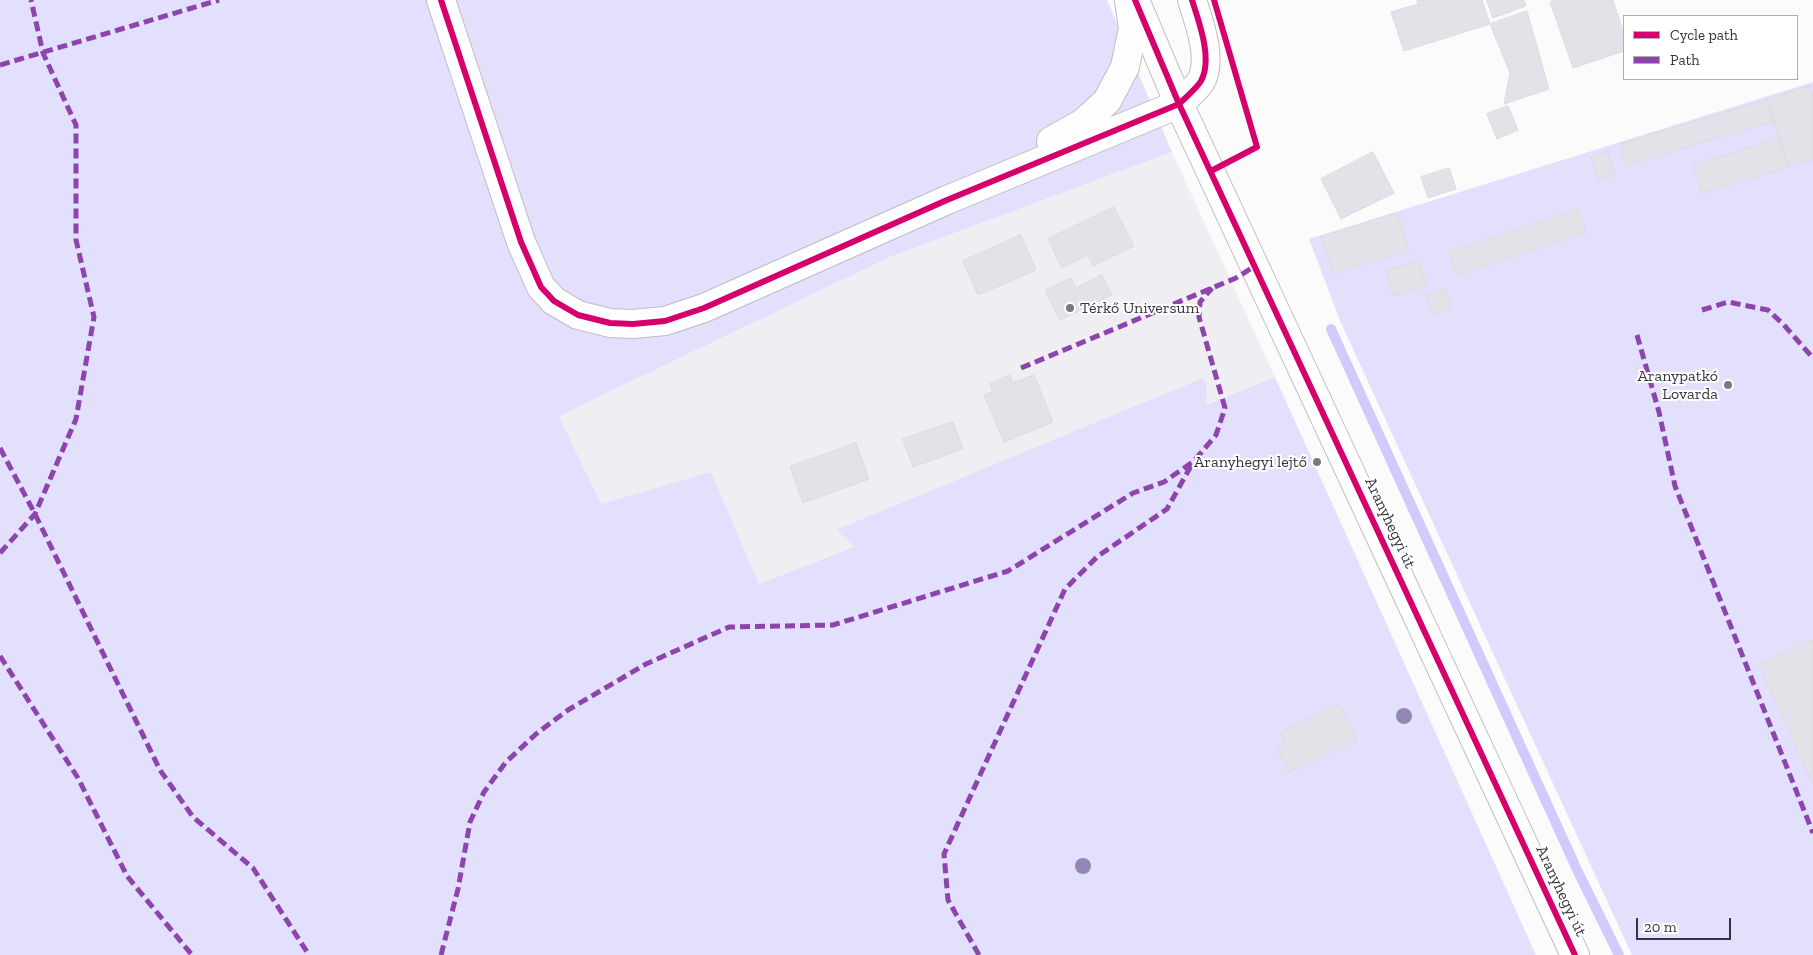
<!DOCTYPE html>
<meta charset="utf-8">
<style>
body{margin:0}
#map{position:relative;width:1813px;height:955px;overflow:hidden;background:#fbfbfb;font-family:"Zilla Slab",serif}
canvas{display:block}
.legend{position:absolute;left:1623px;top:15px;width:175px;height:65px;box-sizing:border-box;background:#fff;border:1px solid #aeadb3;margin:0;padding:6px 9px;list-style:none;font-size:15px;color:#353341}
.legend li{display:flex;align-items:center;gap:10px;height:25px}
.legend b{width:25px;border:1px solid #aeadb3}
.scale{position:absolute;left:1636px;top:918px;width:95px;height:22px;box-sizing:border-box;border:2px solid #353341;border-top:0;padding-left:6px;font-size:15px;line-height:18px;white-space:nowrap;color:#353341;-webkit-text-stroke:4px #fff;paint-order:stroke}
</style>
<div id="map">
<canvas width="1813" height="955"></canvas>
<ul class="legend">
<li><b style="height:6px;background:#d6006c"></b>Cycle path</li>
<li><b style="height:6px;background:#8e44ad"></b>Path</li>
</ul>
<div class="scale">20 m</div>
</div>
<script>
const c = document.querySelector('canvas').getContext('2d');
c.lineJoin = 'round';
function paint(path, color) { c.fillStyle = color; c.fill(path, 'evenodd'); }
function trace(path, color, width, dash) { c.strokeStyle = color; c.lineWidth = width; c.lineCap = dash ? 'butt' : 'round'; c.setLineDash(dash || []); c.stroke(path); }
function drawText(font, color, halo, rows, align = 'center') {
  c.font = font + ' "Zilla Slab",serif'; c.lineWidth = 4; c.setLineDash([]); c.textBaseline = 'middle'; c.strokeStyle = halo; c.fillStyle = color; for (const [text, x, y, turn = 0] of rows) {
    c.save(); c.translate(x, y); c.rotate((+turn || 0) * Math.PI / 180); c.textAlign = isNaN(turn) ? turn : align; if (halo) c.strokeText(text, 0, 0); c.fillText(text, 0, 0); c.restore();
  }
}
paint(new Path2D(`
 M1172,152L1275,377L759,584L711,473L601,504L559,416L890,257Z`), '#eeeef3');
paint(new Path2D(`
 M0,0H1107L1172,152L890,257L559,416L601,504L711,472L759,584L855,546L836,530L1203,378L1207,387L1206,405L1275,377L1536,955H0Z
 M1813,82V955H1632L1341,323L1309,239Z`), '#e3e0fd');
trace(new Path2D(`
 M1331,329L1579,874L1619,955`), '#d2c9fd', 10);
const building = new Path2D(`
 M1417,0H1482L1490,24L1404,51L1391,12L1418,4Z
 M1487,0H1524L1526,6L1493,18Z
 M1555,0H1613L1624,34V51L1573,68L1550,2Z
 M1527,11L1549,89L1504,104L1510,73L1490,24Z
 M1810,86L1813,96V159L1788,167L1767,100Z
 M1767,100L1774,121L1627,165L1620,144Z
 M1508,106L1518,130L1497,139L1487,114Z
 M1779,139L1788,167L1702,193L1694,165Z
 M1373,152L1394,193L1341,219L1321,179Z
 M1607,152L1615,174L1598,180L1591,157Z
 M1449,168L1456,189L1428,198L1421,177Z
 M1114,207L1134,246L1093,266L1088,255L1062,268L1048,239Z
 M1578,209L1586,232L1457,275L1449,252Z
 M1397,213L1409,250L1333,274L1321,237Z
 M1021,235L1036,270L978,295L963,261Z
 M1419,261L1427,286L1394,296L1386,271Z
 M1102,275L1112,295L1060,320L1045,290L1071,278L1076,288Z
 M1445,289L1452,307L1434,314L1427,296Z
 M1010,375L1013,383L1034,375L1053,422L1004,442L984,395L993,391L990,384Z
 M953,422L963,449L913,467L903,439Z
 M856,443L869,479L803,503L790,467Z
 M1813,640V784L1759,665Z
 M1340,705L1357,740L1289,772L1277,747L1285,744L1280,733Z`);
paint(building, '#e2e2e8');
trace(building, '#dbdbe1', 1);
const minor = new Path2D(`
 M441,0L521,242L541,287L554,301L578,315L610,323L633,324L665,321L704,308L947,200L1179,104C1186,97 1196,89 1201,81C1213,59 1199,22 1192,0
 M1135,0L1179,104L1575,955
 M1051,141L1083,123L1107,101L1125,67L1133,28L1129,1`);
trace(minor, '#bebdc3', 30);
trace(minor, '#fefefe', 28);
trace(new Path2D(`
 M0,65L219,0
 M1702,310L1728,302L1768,310L1784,325L1813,358
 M1637,335L1659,412L1675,486L1813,833
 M1021,368L1236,278L1255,266
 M0,448L35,514L160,770L193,817L253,868L309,955
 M0,553L35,514L76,419L94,317L76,240V125L43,53L31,0
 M0,656L78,778L127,876L192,955
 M441,955L458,889L470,822L484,792L506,762L536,734L568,710L646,664L729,627L833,625L1008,571L1133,493L1164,482L1194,461L1216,435L1225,408L1199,317L1200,302L1212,288
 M979,955L948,900L944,854L1065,589L1098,556L1167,509L1192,464`), '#8e44ad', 5, [10, 5]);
trace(new Path2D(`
 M441,0L521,242L541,287L554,301L578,315L610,323L633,324L665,321L704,308L947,200L1179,104C1186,97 1196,89 1201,81C1213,59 1199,22 1192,0
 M1135,0L1179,104L1575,955
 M1211,171L1257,147L1214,0`), '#d6006c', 6);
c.fillStyle = '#9487b5';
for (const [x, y] of [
 [1404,716],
 [1083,866]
]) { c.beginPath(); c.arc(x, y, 8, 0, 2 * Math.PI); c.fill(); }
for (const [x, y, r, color] of [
 [1070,308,5,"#7a7982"],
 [1728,385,5,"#7a7982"],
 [1317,462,5,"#7a7982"]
]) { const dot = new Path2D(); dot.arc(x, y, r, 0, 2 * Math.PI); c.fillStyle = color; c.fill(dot); trace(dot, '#fff', 2); }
drawText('16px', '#353341', '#fff', [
 ["Térkő Universum",1080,308,"left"],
 ["Aranypatkó",1718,376],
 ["Lovarda",1718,394],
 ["Aranyhegyi lejtő",1307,462]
], 'right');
drawText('16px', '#353341', '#fff', [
 ["Aranyhegyi út",1390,523,65],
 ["Aranyhegyi út",1561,891,65]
]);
</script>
